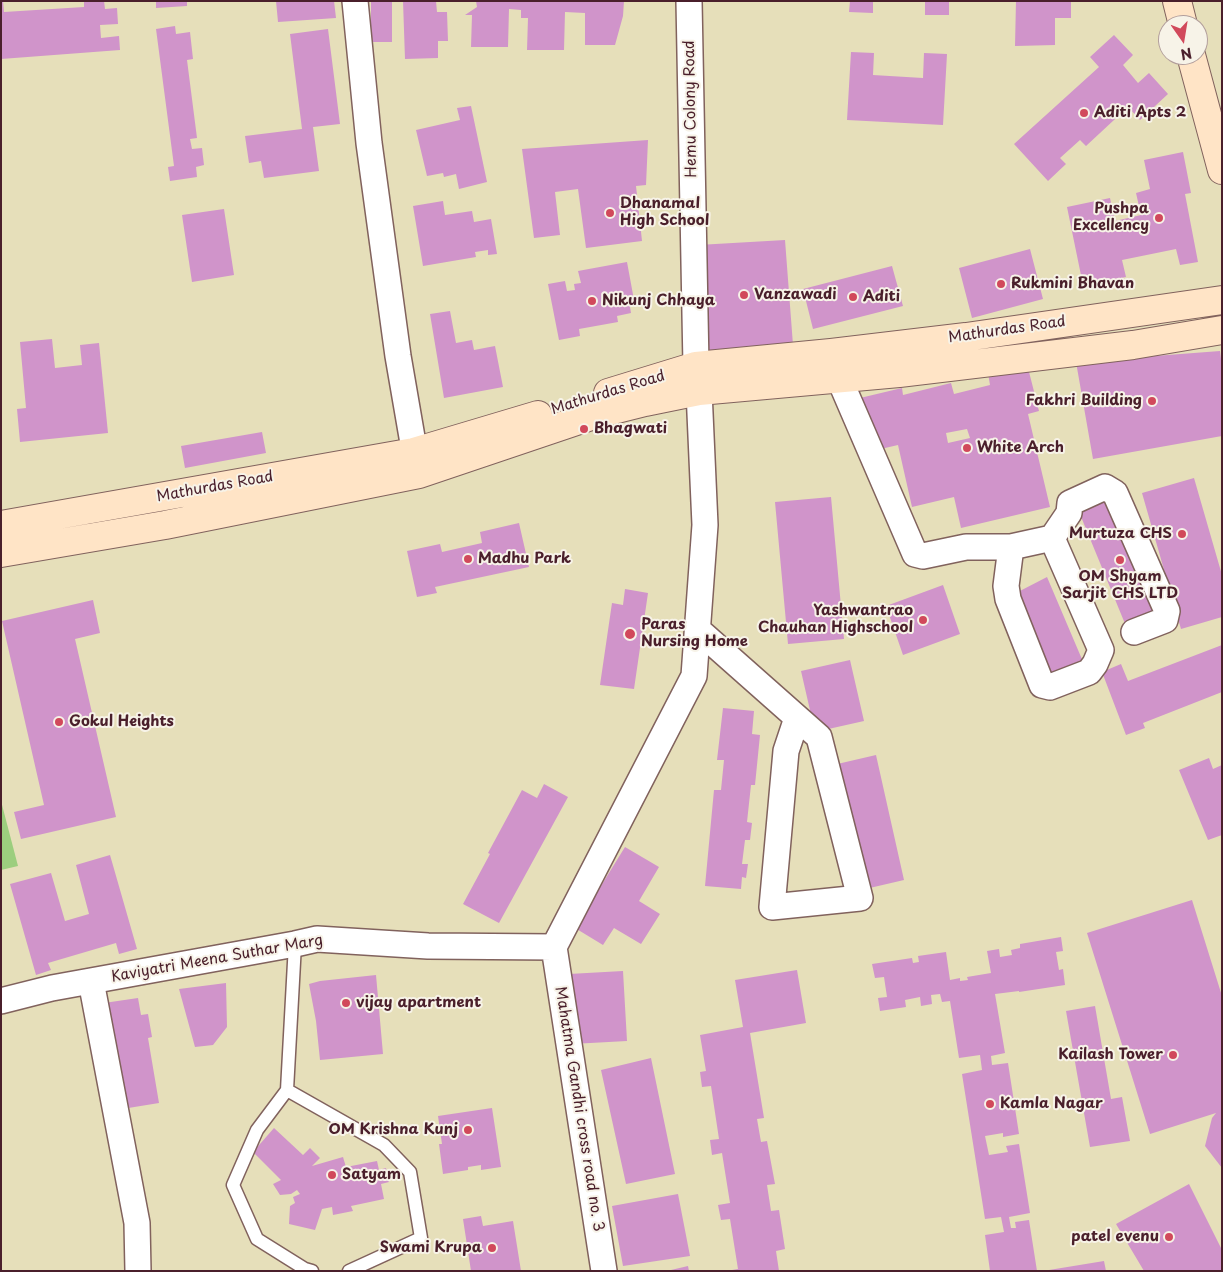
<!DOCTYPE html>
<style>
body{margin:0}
#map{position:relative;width:1223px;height:1272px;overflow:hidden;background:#e6dfba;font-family:"Playpen Sans",sans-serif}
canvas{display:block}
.frame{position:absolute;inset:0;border:2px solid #4a1f2b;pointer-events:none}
.north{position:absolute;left:1158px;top:15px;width:50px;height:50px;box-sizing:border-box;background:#f7f3e8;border:1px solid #b29e9c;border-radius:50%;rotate:167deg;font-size:14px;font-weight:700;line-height:20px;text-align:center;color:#4a1f2b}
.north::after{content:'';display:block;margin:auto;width:18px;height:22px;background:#d1495b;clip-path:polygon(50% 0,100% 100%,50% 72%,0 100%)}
</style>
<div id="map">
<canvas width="1223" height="1272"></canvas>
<div class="frame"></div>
<div class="north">N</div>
</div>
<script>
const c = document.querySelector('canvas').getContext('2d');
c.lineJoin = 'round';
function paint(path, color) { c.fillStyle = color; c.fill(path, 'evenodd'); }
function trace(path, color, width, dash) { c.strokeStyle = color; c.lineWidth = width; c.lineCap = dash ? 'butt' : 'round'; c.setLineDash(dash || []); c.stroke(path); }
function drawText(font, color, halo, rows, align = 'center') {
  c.font = font + ' "Playpen Sans",sans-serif'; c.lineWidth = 4; c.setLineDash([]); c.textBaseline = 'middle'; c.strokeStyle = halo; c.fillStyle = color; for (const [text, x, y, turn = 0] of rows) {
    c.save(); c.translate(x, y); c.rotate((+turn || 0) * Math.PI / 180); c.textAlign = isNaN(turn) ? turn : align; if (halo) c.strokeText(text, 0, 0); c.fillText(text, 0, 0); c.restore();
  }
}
paint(new Path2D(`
 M1,801L18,866L1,870Z`), '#9cce7e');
paint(new Path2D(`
 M1,1H3L4,12L84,7V2L104,1L105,9L117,8L118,24L100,25L101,38L119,36L120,50L1,59Z
 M156,1H187V6L156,8Z
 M276,1H334L336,18L278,22Z
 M371,1H392V42H371Z
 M403,1H436L437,12H447L448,41H438V58L405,59Z
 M476,1H624L623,16L615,45H585V13L565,12L564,50H527L528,18H521V10L509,9L508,47H471L472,15H465L477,7Z
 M850,1H873V13L849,12Z
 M925,1H949V15H925Z
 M1016,1H1071V18H1055V45L1015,46Z
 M175,26L176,34L190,32L193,59L187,60L197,138L190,139L192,149L202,148L204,165L196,167L197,177L170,181L168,167L174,166L156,29Z
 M328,29L340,124L313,127L319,171L264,178L261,161L249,163L245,136L302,129L290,34Z
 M1114,35L1133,55L1123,65L1138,83L1149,73L1168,94L1140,120L1128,107L1086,146L1080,140L1060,158L1066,164L1048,181L1014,144L1099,67L1090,57Z
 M851,52L874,53L873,75L923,78L924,53L947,54L943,125L847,120Z
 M471,106L487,182L459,189L456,174L444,177L443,173L427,176L416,130L460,120L457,108Z
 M648,140L646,185L636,186L642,241L586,248L578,189L555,192L560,235L534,238L522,149Z
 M1183,152L1191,193L1185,194L1198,262L1180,265L1176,249L1122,260L1126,277L1083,285L1067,207L1110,198L1115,221L1141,215L1136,193L1150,189L1144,160Z
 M443,201L445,215L472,211L474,222L491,219L497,254L488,255V250L475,252L476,257L423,266L413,206Z
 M224,209L234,275L192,282L182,215Z
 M785,240L793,345L702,351L698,245Z
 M1030,249L1043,299L972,318L959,268Z
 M627,262L634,300L629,301L631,313L617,316L618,322L579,329L580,336L559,340L548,284L565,281L567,291L575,290L574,284L581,283L578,271Z
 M892,266L903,306L813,329L803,289Z
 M450,311L456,343L472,340L474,350L495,346L503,387L444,398L430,314Z
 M52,339L55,368L82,365L80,345L99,343L108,433L20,442L17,409L26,408L20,342Z
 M1220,351L1222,367V436L1093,459L1076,362Z
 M1027,364L1039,411L1028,414L1050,507L961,528L954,497L912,507L898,445L872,451L860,398L902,388L903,395L951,383L954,394L990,385L988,373ZM967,429L970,438L948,443L946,433Z
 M262,432L266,453L185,468L181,446Z
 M1194,478L1222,575V617L1181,629L1142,493Z
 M1111,493L1164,614L1128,631L1077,507Z
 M831,497L844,639L788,644L775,502Z
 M519,523L529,567L435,587L437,593L417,597L407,551L440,544L442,552L482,543L480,532Z
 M1047,577L1084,664L1050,680L1016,593Z
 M943,585L960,634L903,655L886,606Z
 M625,589L648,593L634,689L600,685L612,603L623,605Z
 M93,600L100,633L75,639L116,817L21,839L14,812L44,805L2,621Z
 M1222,645V692L1143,723L1145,728L1126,735L1102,672L1121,664L1128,681Z
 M850,660L864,721L815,732L801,671Z
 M723,708L754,711L752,734L760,735L755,785H751L747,822L752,823L750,840H745L742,864H748L746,878L742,877L741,889L705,886L714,790H721L724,760H717Z
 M876,755L904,880L861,890L833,765Z
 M1209,758L1213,769L1222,765V835L1208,840L1179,770Z
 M544,784L568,797L499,923L463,904L490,854L488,853L522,790L537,798Z
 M625,847L659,867L639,901L660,914L641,944L614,928L603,945L575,928Z
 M110,855L137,949L119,954L116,943L48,963L51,970L36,975L10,884L51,873L65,921L89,914L76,865Z
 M1192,900L1222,996V1168L1205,1146L1212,1118L1216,1113L1150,1134L1087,933Z
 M1061,937L1063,951L1056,952L1059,970L1063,969L1065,985L1019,992V991L995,994L1005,1053L991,1056L992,1065L1008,1063L1019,1134L1003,1137V1133L985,1136L989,1155L1008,1152L1006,1146L1019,1144L1030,1213L1009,1217L1011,1228H1016L1015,1222L1029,1220L1037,1271H990L985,1235L1004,1232L1001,1217L985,1219L962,1074L982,1070L980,1055L959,1058L950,1001L942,1002L940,994L931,995L932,1004L921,1006L920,997L905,1000L906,1007L880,1011L878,998L887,997L884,977L875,978L872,964L912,958L913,963L919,962L918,956L946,952L950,980L960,978V981L968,980L967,977L991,973L987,951L999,949L1000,957L1012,955L1011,950L1020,948V944Z
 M797,970L806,1023L750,1033L764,1118L757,1119L761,1142L767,1141L775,1184L767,1185L771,1211L779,1210L785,1249L776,1251L779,1271H732V1270L738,1269L730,1219L721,1220L718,1205L730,1203L722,1153L712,1155L710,1140L719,1139L711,1086L702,1087L700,1072L706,1071L700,1035L743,1027L735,980Z
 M623,971L627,1041L572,1044L569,974Z
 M376,975L383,1054L320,1060L316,1021L309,984L320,981Z
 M226,983L227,1027L213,1045L195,1047L179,989Z
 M138,998L141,1015L148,1014L152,1037L148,1038L159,1103L116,1110L104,1003Z
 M1095,1006L1111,1099L1122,1097L1130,1141L1090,1147L1066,1011Z
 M651,1058L675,1174L626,1184L601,1070Z
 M492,1108L501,1167L481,1170V1165L468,1167V1170L443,1174L439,1144H442L438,1116Z
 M274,1128L303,1155L310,1148L320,1158L312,1166L343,1157L346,1167L377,1161L379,1170L386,1168L389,1182L381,1184L384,1199L351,1206L353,1211L333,1215L332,1207L322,1209L315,1230L289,1224L290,1206L295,1203L293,1197L300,1194L297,1190L291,1194L280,1195L273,1184L281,1180L253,1152Z
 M1189,1184L1222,1250V1271H1144L1116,1224Z
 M678,1194L690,1256L623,1266L612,1206Z
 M481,1216L483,1226L513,1221L521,1271H471L463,1219Z
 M1104,1261L1106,1271H1049V1270Z
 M688,1266L689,1271H671V1270Z`), '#d094ca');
const lane = new Path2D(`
 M295,944L287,1090L257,1130L233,1185L257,1239L305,1269L312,1271
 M287,1090L384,1145L410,1172L421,1238L349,1271`);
const street = new Path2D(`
 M355,1L369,143L398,356L418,472
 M833,361L839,378L915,554L923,556L966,547H1011L1052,538L1101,650L1095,664L1089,672L1050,687L1042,685L1008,599L1006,586L1011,547
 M1052,538L1069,513L1070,503L1105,487L1115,493L1167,611L1165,620L1134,632
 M697,629L819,737L860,898L772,907L786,751L797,718
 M554,947L694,676L705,525L699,391L696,366L689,1
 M554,947L604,1271
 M91,981L137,1223L138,1271
 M1,1001L52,988L295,944L317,939L428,946L554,947`);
const secondary = new Path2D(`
 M1177,1L1183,25
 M1191,55L1222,170
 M608,393L696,366L831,353L966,337L1222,300
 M1,525L414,452L538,415
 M1,553L165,525L419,474L597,414L645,402L699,391L899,373L1133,345L1222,330`);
trace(lane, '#81625d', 15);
trace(street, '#81625d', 28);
trace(secondary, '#81625d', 30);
trace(lane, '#fff', 12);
trace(street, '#fff', 25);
trace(secondary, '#ffe4c6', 28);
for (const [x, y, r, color] of [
 [1084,113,5,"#d1495b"],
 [610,213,5,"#d1495b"],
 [1159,218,5,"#d1495b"],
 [1001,284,5,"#d1495b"],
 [744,295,5,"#d1495b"],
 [853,297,5,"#d1495b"],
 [592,301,5,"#d1495b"],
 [1152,401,5,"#d1495b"],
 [584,429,5,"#d1495b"],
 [967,448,5,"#d1495b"],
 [1182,534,5,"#d1495b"],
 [468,559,5,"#d1495b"],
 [1120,560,5,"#d1495b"],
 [923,620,5,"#d1495b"],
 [630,634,6,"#d1495b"],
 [59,722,5,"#d1495b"],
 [346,1003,5,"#d1495b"],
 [1173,1055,5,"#d1495b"],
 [990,1104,5,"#d1495b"],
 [468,1130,5,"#d1495b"],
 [332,1175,5,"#d1495b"],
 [1169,1237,5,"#d1495b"],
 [492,1248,5,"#d1495b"]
]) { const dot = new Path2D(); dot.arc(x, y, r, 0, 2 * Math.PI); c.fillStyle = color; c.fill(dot); trace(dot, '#f7f3e8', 2); }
drawText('15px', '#4a1f2b', '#f7f3e8', [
 ["Hemu Colony Road",691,109,-91],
 ["Mathurdas Road",1007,330,-8],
 ["Mathurdas Road",608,393,-17],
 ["Mathurdas Road",215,487,-10],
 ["Kaviyatri Meena Suthar Marg",217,959,-10],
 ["Mahatma Gandhi cross road no. 3",579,1109,81]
]);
drawText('bold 15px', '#4a1f2b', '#f7f3e8', [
 ["Aditi Apts 2",1094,113],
 ["Dhanamal",620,204],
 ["High School",620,221],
 ["Pushpa",1149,209,"right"],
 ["Excellency",1149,226,"right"],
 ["Rukmini Bhavan",1011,284],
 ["Vanzawadi",754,295],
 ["Aditi",863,297],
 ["Nikunj Chhaya",602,301],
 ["Fakhri Building",1142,401,"right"],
 ["Bhagwati",594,429],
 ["White Arch",977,448],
 ["Murtuza CHS",1172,534,"right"],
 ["Madhu Park",478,559],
 ["OM Shyam",1120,577,"center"],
 ["Sarjit CHS LTD",1120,594,"center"],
 ["Yashwantrao",913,611,"right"],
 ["Chauhan Highschool",913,628,"right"],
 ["Paras",641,625],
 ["Nursing Home",641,642],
 ["Gokul Heights",69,722],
 ["vijay apartment",356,1003],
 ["Kailash Tower",1163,1055,"right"],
 ["Kamla Nagar",1000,1104],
 ["OM Krishna Kunj",458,1130,"right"],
 ["Satyam",342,1175],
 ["patel evenu",1159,1237,"right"],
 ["Swami Krupa",482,1248,"right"]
], 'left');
</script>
